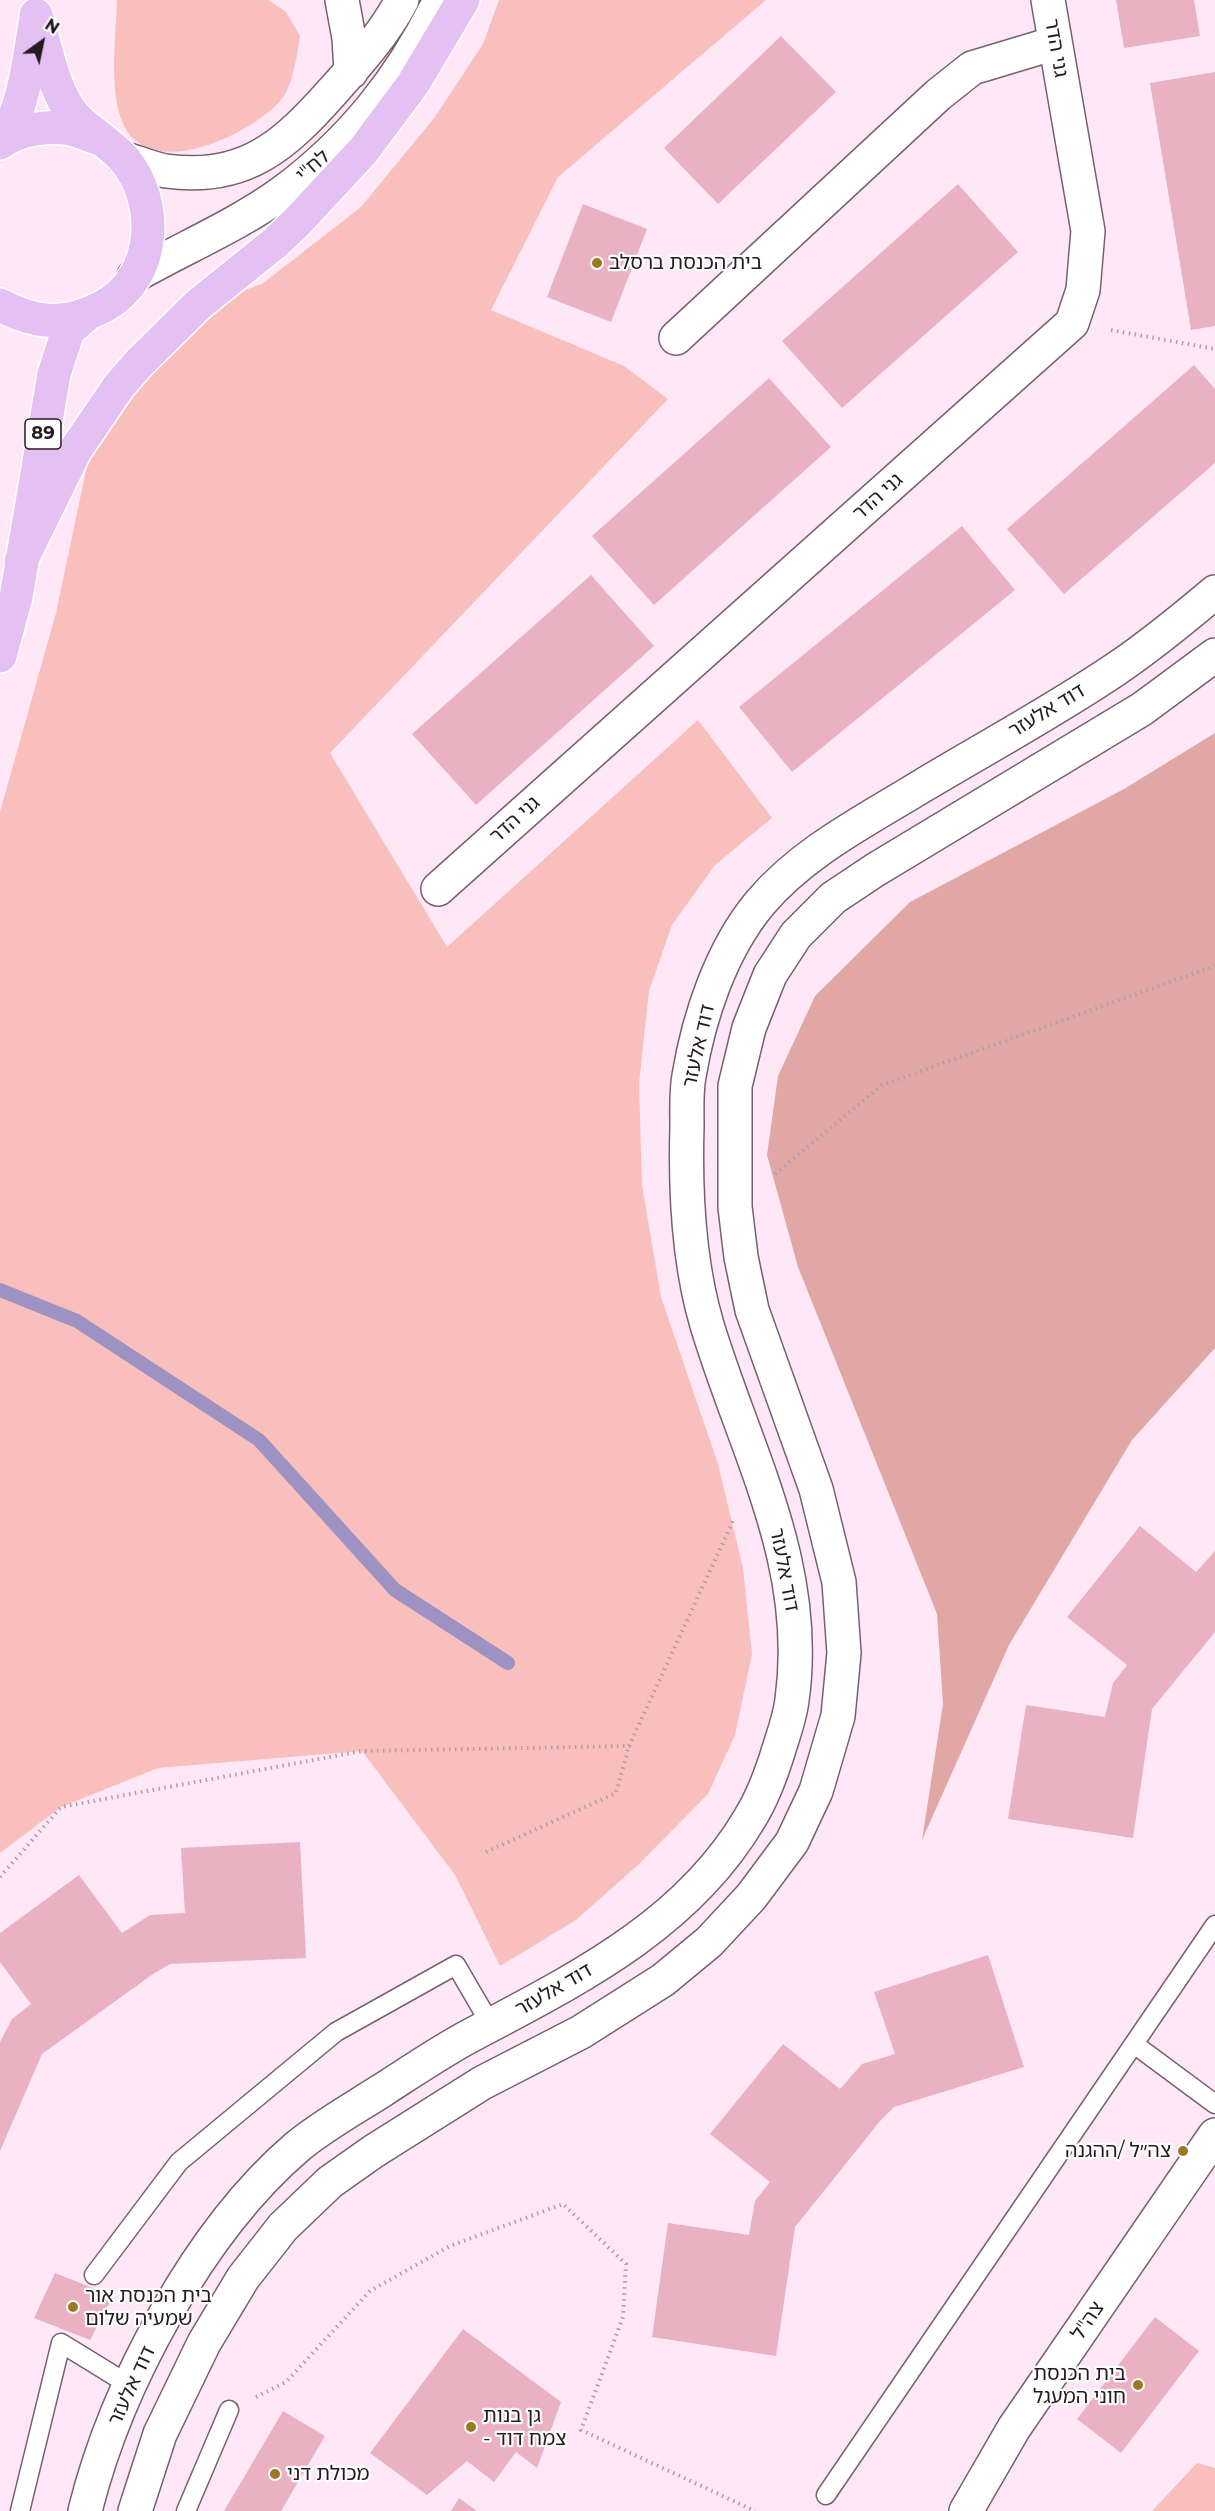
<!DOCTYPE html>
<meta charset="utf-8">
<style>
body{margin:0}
#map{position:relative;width:1215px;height:2511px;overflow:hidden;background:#fee7f6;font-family:Montserrat,sans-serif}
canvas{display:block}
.north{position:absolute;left:12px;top:12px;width:60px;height:60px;-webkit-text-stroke:4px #fcfcfc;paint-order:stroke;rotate:33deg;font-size:16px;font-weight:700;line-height:24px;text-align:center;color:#241a21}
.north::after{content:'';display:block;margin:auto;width:21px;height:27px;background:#241a21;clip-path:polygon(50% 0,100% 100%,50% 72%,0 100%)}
</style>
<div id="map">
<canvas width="1215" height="2511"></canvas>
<div class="north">N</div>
</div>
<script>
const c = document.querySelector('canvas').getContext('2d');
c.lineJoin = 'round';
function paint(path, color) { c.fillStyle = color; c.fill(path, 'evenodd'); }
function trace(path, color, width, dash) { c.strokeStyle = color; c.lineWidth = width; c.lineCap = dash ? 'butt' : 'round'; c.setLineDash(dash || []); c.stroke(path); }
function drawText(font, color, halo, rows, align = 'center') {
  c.font = font + ' Montserrat,"Noto Sans Hebrew",sans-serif'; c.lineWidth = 4.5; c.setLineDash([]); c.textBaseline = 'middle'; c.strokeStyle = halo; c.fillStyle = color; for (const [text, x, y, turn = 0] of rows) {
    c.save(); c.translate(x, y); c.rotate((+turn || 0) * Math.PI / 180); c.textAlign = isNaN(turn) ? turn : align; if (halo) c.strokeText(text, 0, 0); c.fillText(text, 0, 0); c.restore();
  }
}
paint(new Path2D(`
 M117,0H268L286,12L300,36C297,55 293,87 280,101C252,133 158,179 127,131C107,100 116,36 117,0Z
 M499,0H766L558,177L491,310L624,366L668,399L330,753L447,947L698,720L772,818L715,865L672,925L649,991L639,1084L642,1185L661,1297L718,1464L743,1568L752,1654L735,1735L708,1794L639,1864L576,1920L500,1966L455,1875L362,1751L158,1768L61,1807L0,1853V812L56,613L97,418L197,307L262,284L361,207L435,117L483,44Z
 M1197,2463L1215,2468V2511H1152Z`), '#f8bfbd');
paint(new Path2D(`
 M1215,733V1348L1132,1440L1009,1645L922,1840L943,1704L937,1614L798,1267L767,1155L778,1076L815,996L910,902L1124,789Z`), '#e1a7a5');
trace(new Path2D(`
 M0,1290L77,1321L259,1440L395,1590L508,1663`), '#9d92c1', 14);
paint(new Path2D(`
 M1116,0H1194L1200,36L1124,48Z
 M781,36L836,92L718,204L664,148Z
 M1215,72V326L1191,330L1150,83Z
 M958,184L1018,252L842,408L782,341Z
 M583,204L647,229L611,322L547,297Z
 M1194,365L1215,389V463L1064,594L1007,529Z
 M769,378L831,447L654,605L592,536Z
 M962,526L1015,590L792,772L739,707Z
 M591,575L654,646L476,805L412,734Z
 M1140,1526L1196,1572L1215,1551V1632L1152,1709L1133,1838L1008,1819L1026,1705L1105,1717L1113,1683L1127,1665L1067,1617Z
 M300,1842L306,1958L170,1964L153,1974L42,2054L0,2151V2042L12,2019L31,2004L0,1962V1933L79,1875L122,1933L150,1915L185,1913L181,1848Z
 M988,1955L1024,2067L894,2107L880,2121L795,2227L776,2356L652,2337L668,2223L749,2235L755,2201L770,2182L710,2134L783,2044L840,2089L862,2064L895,2054L874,1992Z
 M55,2273L113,2296L90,2340L34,2318Z
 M1155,2317L1199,2351L1121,2453L1077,2419Z
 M463,2329L561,2402L537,2468L516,2452L494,2482L467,2461L427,2495L370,2453Z
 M283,2411L325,2436L281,2511H224Z
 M459,2498L477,2511H451Z`), '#eab1c2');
const service = new Path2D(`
 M1134,2044L1215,2104
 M94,2275L179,2162L336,2032L456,1965L491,2025
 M826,2495L1215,1925
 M20,2511L61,2343L131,2386
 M186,2511L229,2410`);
const minor = new Path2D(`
 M676,338L938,95L972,68L1055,43
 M438,889L1072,323L1083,290L1088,231L1048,0`);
const tertiary = new Path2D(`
 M342,0L349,38L351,72
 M123,158C137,162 152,169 166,171C245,182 285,145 333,91C359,62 384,34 402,0
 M134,276C183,248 236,226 282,193C352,141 402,78 440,0
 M85,2511C116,2386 199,2231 297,2147C322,2126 353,2109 381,2091C409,2073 437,2054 466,2038C573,1981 686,1927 750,1818C763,1797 772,1772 779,1749C784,1733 790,1717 792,1700C811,1563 745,1451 707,1325C688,1261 685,1192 687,1126C687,1109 686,1092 689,1076C699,1016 721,950 760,903C803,852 865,821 922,786C987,747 1054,711 1116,669C1150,646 1183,619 1215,592
 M135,2511L160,2434L204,2343L243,2278L283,2227L330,2182L374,2151L482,2083L581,2032L663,1980L709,1942L751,1897L792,1842L816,1791L838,1716L844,1653L839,1582L816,1489L752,1310L741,1257L735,1207V1086L749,1028L770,975L796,935L833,898L875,870L1142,709L1215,655
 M966,2511L1014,2428L1215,2135`);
const trunk = new Path2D(`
 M5,139C24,102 29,63 35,23
 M0,143C17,130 44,126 65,128C75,129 87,135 97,138
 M0,305C37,325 66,326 104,306C157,277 160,202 124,159C108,140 80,128 67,106C51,79 45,44 36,15
 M21,561L76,449L119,386L140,362L199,304L276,242L297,222L363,151L413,84L463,0
 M0,656L16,597L54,374L68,331L85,316`);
trace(service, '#796071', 21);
trace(minor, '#796071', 36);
trace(tertiary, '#796071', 36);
trace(trunk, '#fff', 36);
trace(new Path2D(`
 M1111,330L1215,349
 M775,1174L882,1085L1215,966
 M486,1852L616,1793L629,1746
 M0,1877L61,1807L362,1751L629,1746L733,1521
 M256,2397L286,2382L370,2291L450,2246L563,2204L626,2264L623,2317L581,2430L755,2511`), '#af9da9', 4, [1.5, 4.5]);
trace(service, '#fff', 18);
trace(minor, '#fff', 33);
trace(tertiary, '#fff', 33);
trace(trunk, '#e4c0f3', 33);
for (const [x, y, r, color] of [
 [597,263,6,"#9c7823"],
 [1183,2151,6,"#9c7823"],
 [73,2307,6,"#9c7823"],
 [1138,2385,6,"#9c7823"],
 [471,2427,6,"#9c7823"],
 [275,2474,6,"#9c7823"]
]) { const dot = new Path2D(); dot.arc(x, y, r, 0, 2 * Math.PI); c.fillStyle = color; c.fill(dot); trace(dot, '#fcfcfc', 2); }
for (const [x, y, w] of [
 [43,434,36]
]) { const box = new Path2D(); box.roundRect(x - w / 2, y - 15, w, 30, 4.5); c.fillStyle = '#fcfcfc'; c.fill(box); trace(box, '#241a21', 1.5); }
drawText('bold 18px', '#241a21', null, [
 ["89",43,434]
]);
drawText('20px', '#241a21', '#fcfcfc', [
 ["גני הדר",1056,48,80],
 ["לח\"י",313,166,-41],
 ["גני הדר",878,497,-42],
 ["דוד אלעזר",1047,711,-31],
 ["גני הדר",515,820,-42],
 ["דוד אלעזר",699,1046,-77],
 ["דוד אלעזר",784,1570,79],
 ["דוד אלעזר",554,1990,-30],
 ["צה\"ל",1088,2321,-56],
 ["דוד אלעזר",132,2386,-65]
]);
drawText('20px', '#241a21', '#fcfcfc', [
 ["בית הכנסת ברסלב",609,263],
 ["צה״ל /ההגנה",1171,2151,"right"],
 ["בית הכנסת אור",85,2296],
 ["שמעיה שלום",85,2319],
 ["בית הכנסת",1126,2374,"right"],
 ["חוני המעגל",1126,2397,"right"],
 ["גן בנות",483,2416],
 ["- צמח דוד",483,2439],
 ["מכולת דני",287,2474]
], 'left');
</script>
